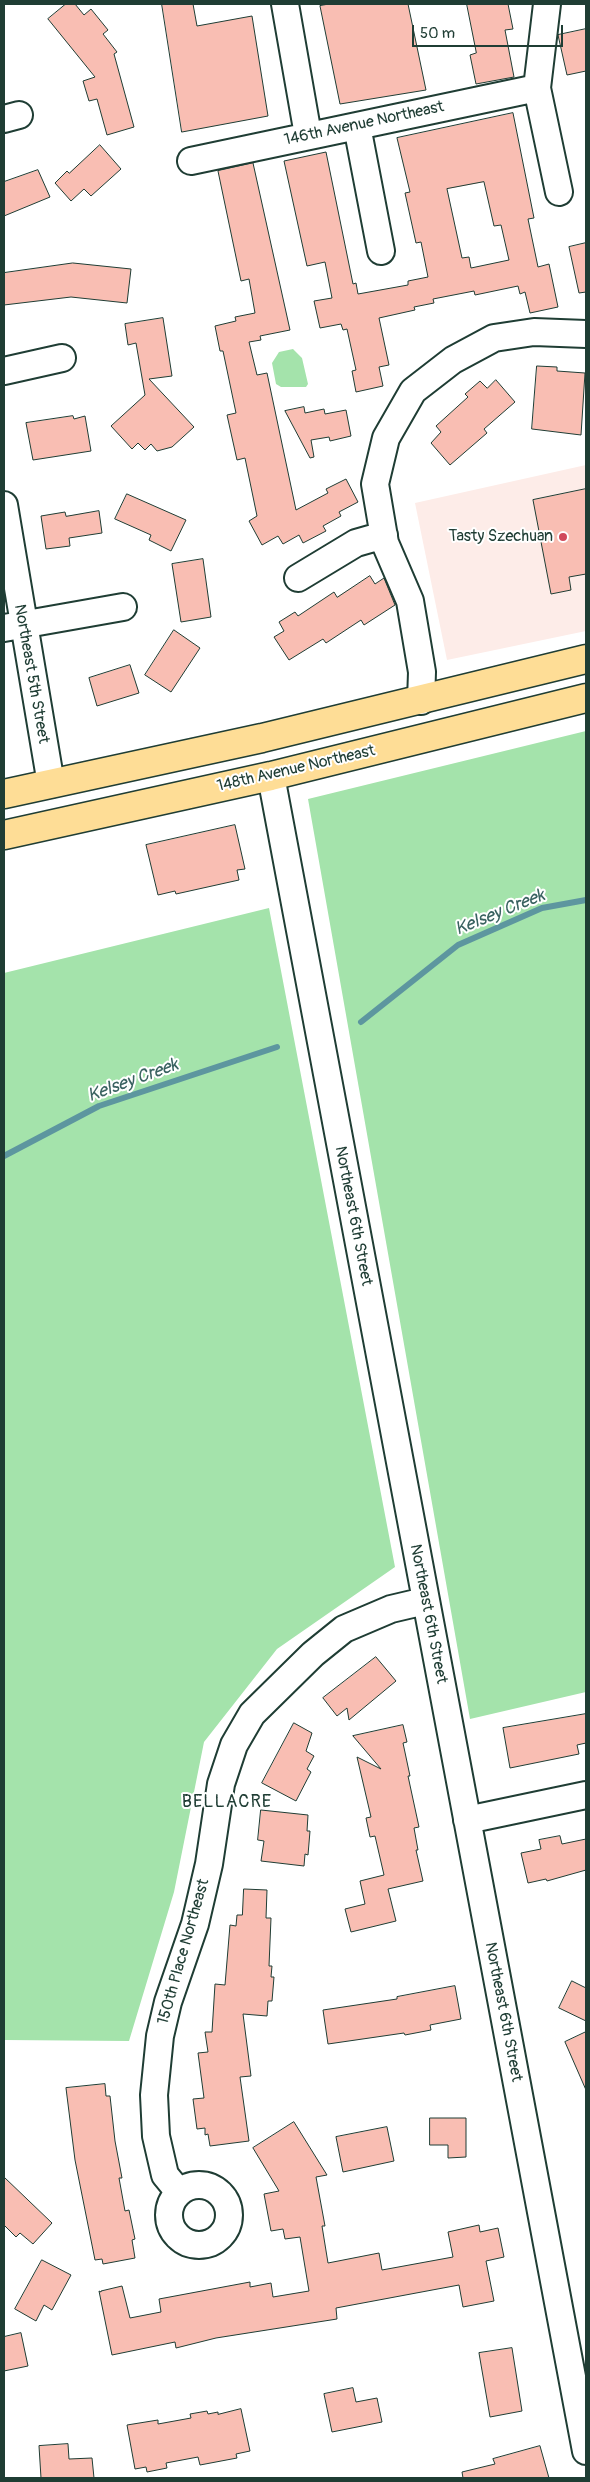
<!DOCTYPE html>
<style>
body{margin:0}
#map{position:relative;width:590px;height:2482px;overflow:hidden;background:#fff;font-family:Pangolin,sans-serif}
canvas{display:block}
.frame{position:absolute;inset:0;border:5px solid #1f3d34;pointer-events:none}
.scale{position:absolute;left:412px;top:25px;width:151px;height:22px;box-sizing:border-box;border:2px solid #1f3d34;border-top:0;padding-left:6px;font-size:15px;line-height:18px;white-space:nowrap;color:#1f3d34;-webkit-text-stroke:4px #fff;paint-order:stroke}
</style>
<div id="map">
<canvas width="590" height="2482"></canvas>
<div class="frame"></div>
<div class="scale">50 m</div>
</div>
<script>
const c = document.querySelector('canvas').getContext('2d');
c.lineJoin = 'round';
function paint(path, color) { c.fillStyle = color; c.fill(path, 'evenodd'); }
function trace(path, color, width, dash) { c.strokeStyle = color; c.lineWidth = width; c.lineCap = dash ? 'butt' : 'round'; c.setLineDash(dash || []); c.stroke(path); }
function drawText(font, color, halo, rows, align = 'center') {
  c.font = font + ' Pangolin,sans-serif'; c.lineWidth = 4; c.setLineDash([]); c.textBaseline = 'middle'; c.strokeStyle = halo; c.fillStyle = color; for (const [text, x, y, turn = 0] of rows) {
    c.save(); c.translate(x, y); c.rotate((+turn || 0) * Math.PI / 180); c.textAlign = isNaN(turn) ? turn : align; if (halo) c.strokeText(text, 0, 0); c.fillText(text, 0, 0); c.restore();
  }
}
paint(new Path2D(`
 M586,465V631L447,660L415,503Z`), '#fdece8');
paint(new Path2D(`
 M293,349L302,358L308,384L306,387H281L276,384L272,363L279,352Z
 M586,731V1692L470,1719L308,799Z
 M269,908L395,1567L277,1649L204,1742L174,1892L129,2041L4,2040V973Z`), '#a4e3ab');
trace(new Path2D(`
 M361,1022L458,945L542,908L586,900
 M4,1156L99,1106L277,1047`), '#5d969f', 6);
const building = new Path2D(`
 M66,4H75L84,15L91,9L108,30L103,34L117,52L114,54L134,127L107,135L97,99L89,101L83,81L95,77L48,19Z
 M162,4H193L197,26L252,16L268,116L182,132Z
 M329,4H408L426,90L340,104L320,6Z
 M467,4H508L513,29L505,30L514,77L476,84L470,55L476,53Z
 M586,29V71L567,75L558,35Z
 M513,113L534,218L528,219L538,267L549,264L558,307L530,313L525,292L520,294L518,286L475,295L474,291L433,299L434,303L414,307L415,310L379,318L389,365L379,367L383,386L356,392L352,371L356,370L347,329L343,330L341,324L320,328L314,301L332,298L325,262L307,266L284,161L326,152L353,284L356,283L358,294L408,285V281L428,277L421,242L416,243L405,193L410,192L397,138ZM484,182L494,226L501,225L509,260L471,268L469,257L462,258L447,189Z
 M100,145L121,169L91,196L84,189L71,201L55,183L67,171L69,173Z
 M253,163L290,330L260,336L261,340L249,342L257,375L267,373L296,510L328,493L326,489L346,479L358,502L339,512L341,516L323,526L326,531L303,543L299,535L283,544L278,536L262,545L249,521L257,516L245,458L237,460L227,415L236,413L223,351H220L215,326L236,321L235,317L255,313L249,279L241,281L218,171Z
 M38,170L50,197L4,216V182Z
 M586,243V292L579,293L569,247Z
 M73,263L131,269L127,303L71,297L4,305V273Z
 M163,318L172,376L149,379L194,427L172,447L157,451L151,444L145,450L138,443L132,449L111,426L145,395L136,343L128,345L125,324Z
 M537,366L557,367V371L585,373L581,435L532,429Z
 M496,380L515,402L484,429L487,433L450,465L431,443L441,432L436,426L468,397L465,394L480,381L487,388Z
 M304,407L305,413L324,409L325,414L346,410L351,436L330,441L329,437L311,440L314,457L310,458L285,411Z
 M73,416L74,419L85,416L91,451L33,460L26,423Z
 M586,489V574L569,577L571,590L551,594L533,500Z
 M127,494L186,520L171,551L149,540L151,535L115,519Z
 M99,511L102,533L69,538L70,546L46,549L41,516L65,512L66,516Z
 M203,559L211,617L181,622L172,564Z
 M370,576L375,584L384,578L395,605L364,625L361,620L326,643L323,639L289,660L274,637L284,631L279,622L295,612L298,616L334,592L337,597Z
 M174,630L200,648L171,692L145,675Z
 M130,665L139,693L97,706L89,678Z
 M235,825L245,869L237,870L239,880L176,894L175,891L158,895L146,845Z
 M376,1657L396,1681L349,1720L347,1708L337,1716L323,1698Z
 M586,1714V1743L577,1745L579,1754L510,1768L503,1728Z
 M294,1723L312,1733L306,1751L314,1756L307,1769L311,1772L296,1801L262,1783Z
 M403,1725L407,1742L403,1743L410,1776H408L419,1827L414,1828L418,1850H416L423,1881L388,1889L396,1921L351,1932L345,1909L365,1904L360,1881L384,1875L375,1836L370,1837L366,1818L371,1817L357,1757L381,1769L353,1736Z
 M261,1810L308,1815L307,1831H310L308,1855L305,1854L304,1866L261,1861L264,1841L258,1840Z
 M560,1836L562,1844L586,1839V1870L547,1881L546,1879L528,1883L521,1853L541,1849L539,1840Z
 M244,1889L267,1890L266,1918H271L269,1966H272L271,1977H274L272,2001H268L267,2016L243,2014L251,2076L240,2077L249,2141L210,2146L208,2134L205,2135V2128L197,2129L193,2099L204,2098L198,2053L208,2052L205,2032H212L215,1984L225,1985L230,1925L236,1926L237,1915H242Z
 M572,1981L586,1988V2021L559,2008Z
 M455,1986L461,2019L430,2025L431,2030L405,2035L404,2033L328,2044L323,2010L397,1999V1997Z
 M586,2032V2090L565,2042Z
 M105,2084L106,2096H110L115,2141L122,2178H119L125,2211L129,2210L135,2239L132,2240L135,2258L103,2264L102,2259L95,2260L75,2160L66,2088Z
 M430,2118H466V2157L448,2158V2145H430Z
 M294,2122L327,2175L316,2177L325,2226H322L328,2263L379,2253L382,2270L453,2257L448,2232L479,2225L480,2232L498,2228L504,2257L486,2261L494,2301L463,2307L459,2285L336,2308L337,2319L216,2338L176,2348L175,2342L112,2355L99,2291L101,2292V2291L122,2286L130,2318L161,2312L159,2299L250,2282V2287L271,2283L273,2297L309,2291L300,2237L285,2239L283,2229L271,2231L264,2194L279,2191L253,2148Z
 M387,2127L394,2161L343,2172L336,2137Z
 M4,2177L52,2223L33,2244L20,2233L16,2237L4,2225Z
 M42,2260L71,2275L52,2310L44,2305L36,2321L15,2309Z
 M21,2333L28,2366L4,2371V2337Z
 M512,2348L522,2411L490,2417L479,2353Z
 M353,2388L356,2402L377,2398L382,2422L332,2432L324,2394Z
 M241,2409L250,2451L236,2454L237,2458L200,2465L198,2457L166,2463L167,2468L147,2472L146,2467L135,2469L127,2425L158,2420V2424L191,2418L190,2414L207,2411L208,2414L218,2412V2414Z
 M68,2444L69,2459L92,2458L94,2478H41L39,2446Z
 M540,2446L549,2478H463L462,2472L495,2464L493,2459Z`);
paint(building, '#f9beb3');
trace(building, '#1f3d34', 1);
const minor = new Path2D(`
 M285,4L308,135
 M547,4L537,88L559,192
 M4,119L19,115
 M357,126L381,251
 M191,161L537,88
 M4,371L62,358
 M4,505L51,784
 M298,578L356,543L384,535
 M4,628L123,607
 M421,701L422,672L410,601L385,543L375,484L386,438L413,391L453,360L494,338L534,332L586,334
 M271,776L586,2451
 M467,1820L586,1795
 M169 2215a30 30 0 1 1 60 0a30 30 0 1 1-60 0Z
 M179,2192L165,2175L156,2136L154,2095L160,2036L168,2002L195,1924L209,1864L221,1784L234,1745L252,1714L313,1654L344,1629L391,1609L425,1601`);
const major = new Path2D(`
 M4,794L262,738L586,659
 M4,835L271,776L586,698`);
trace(minor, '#1f3d34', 30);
trace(major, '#1f3d34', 31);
trace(minor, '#fff', 26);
trace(major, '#fedd96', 28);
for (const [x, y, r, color] of [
 [563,537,5,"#d1495b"]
]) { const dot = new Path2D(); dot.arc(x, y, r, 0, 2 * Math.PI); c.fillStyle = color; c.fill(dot); trace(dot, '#fff', 2); }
drawText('16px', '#1f3d34', '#fff', [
 ["146th Avenue Northeast",364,124,-12],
 ["Northeast 5th Street",31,674,80],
 ["148th Avenue Northeast",296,769,-13],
 ["Northeast 6th Street",353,1216,79],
 ["Northeast 6th Street",428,1614,79],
 ["150th Place Northeast",184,1952,-74],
 ["Northeast 6th Street",503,2012,79]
]);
drawText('16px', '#1f3d34', '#fff', [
 ["Tasty Szechuan",553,537]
], 'right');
drawText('italic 18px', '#396260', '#fff', [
 ["Kelsey Creek",500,913,-22],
 ["Kelsey Creek",133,1081,-20]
]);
c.letterSpacing = '1px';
drawText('18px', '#1f3d34', '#fff', [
 ["BELLACRE",227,1802]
]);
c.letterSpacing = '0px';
</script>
